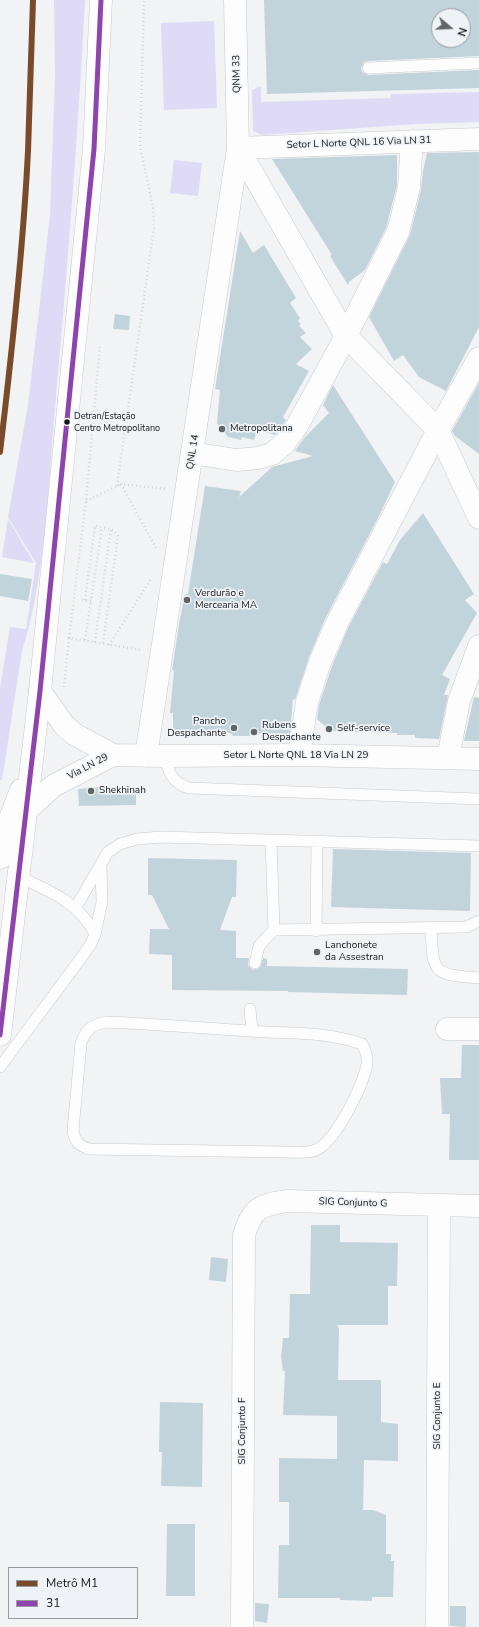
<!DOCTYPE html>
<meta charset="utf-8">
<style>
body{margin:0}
#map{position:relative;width:479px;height:1627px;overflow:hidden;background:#f1f3f5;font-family:"Nunito Sans",sans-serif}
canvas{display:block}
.legend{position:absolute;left:8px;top:1567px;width:130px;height:52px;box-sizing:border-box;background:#eff3f7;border:1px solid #989b9e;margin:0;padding:5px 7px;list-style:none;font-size:12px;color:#161718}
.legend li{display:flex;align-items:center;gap:8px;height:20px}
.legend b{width:20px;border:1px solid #989b9e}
.north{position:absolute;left:431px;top:8px;width:40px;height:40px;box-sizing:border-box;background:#eff3f7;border:1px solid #989b9e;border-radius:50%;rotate:109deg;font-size:11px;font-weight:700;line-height:16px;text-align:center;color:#161718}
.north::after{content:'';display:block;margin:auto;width:14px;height:18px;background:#636465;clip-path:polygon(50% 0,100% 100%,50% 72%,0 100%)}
</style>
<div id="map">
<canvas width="479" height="1627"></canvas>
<ul class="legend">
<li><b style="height:5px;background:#7a4b2a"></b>Metrô M1</li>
<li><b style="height:5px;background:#8e44ad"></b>31</li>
</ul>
<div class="north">N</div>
</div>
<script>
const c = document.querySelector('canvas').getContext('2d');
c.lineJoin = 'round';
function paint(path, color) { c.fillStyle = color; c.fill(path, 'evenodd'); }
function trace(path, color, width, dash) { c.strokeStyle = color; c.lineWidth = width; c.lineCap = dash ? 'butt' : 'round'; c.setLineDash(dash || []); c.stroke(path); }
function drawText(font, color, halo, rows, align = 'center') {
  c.font = font + ' "Nunito Sans",sans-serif'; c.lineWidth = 3.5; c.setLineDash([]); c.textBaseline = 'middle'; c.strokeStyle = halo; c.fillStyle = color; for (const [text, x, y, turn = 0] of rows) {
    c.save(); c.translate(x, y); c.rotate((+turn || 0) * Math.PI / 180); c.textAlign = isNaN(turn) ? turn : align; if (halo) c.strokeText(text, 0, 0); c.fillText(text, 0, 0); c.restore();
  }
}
paint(new Path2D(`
 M54,0H85C78,136 67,272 55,408C48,487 46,573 23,648L24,638L2,780H0V688L10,627L26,629L36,563L8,517L28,405L50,215L55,78Z
 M214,21L217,108L164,110L161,23Z
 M261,86V102L390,98L391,94L479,92V122L416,124L262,135L253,131L252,90Z
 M174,160L202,163L198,196L170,193Z
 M8,519L34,563L2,557Z`), '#dfdaf6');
paint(new Path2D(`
 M264,0H479V56L368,61L364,62L361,68L362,72L368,75L479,70V88L267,94ZM439,16H463V40H439Z
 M479,152V327L446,391L419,377L403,355L394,361L369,317L410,235L421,190L423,171L427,153Z
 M397,155V185L386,228L365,270L349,282L348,285L330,256L332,255L272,159Z
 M240,231L253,253L264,245L296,298L290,303L300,318L298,321L301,324L299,326L306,333L300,337L312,349L296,364L309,371L283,417L286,420L275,435L257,429L254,440L242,437L241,440L228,437L217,423L220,390L215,389Z
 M115,314L130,316L129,330L113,329Z
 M479,383V454L455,436L452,431Z
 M333,385L395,482L380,514L326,617L309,657L295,700L293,699L290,734L250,733V736H233L231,733L173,732V713H170L174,670H172L179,624L185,594H188L205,486L241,491L239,497L272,467L313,456L295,451L305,437L329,413L323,405Z
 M423,513L474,594L465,600L477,613L442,675L450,679L444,695H448L439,739L415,738V735H397V733L330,731L317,719L319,705L332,666L348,628L383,562L387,564L400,540Z
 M0,574L32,579L28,601L0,596Z
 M474,697L479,698V741H464Z
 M100,787V790H136V805L79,806L78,789Z
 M333,849L471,853L470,911L331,907Z
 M148,858L237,860L236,897H232L220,930L236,931V958H249L248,965L253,970L260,967L263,958L267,959V966L408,969L407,995L288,992V991L172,990V955L149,954L150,929H169L152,895H148Z
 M462,1045H479V1160H449L450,1114H442L440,1078H461Z
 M311,1225H340V1242L398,1243L397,1286H388V1325H337L339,1329L338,1380H381V1422L398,1424V1461L364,1460L363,1510H373L386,1515V1554H391V1561H394L393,1597H372V1601L340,1600V1598H278L279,1545H289V1502H279V1458L337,1459V1416L283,1415L285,1371H283L281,1357L283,1338H289L290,1294H310Z
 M211,1257L228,1259L226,1282L209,1280Z
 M160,1402L203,1403L202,1487L161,1486L162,1452H159Z
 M167,1524H195V1596H166Z
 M255,1603L269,1604L267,1623L255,1621Z
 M450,1606H466V1627L450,1626Z`), '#c2d4db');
const lane = new Path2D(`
 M368,68L479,63
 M164,756C169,772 172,783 189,788L479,799
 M271,841L274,930
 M76,907L108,852L120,844L137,839L161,837L479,846
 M431,928C433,975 433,974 479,978
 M316,931L317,842
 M95,934L102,902L101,868
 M255,963L259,946L274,930L466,927L479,921
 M250,1009L252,1031
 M106,1022C154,1024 202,1028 250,1031C287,1034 326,1031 362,1044C366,1051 368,1057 367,1064C363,1086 337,1138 318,1149C309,1154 295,1152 284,1152L89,1149C78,1145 75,1142 73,1130L81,1043C86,1029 92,1025 106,1022Z
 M0,1067L73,969L91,944L95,934C78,901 50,892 18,876`);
const street = new Path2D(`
 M479,139L238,148L346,336L438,430L479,518
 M192,453L236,460L258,458L272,454L285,443L297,426L346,336L398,232L409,187L412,141
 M299,755L307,702L320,662L337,623L438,430L479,358
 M448,758L459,701L479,646
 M447,1029H479
 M242,1627L244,1235C252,1208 260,1205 287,1201L479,1206
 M437,1627L439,1206`);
const secondary = new Path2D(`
 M40,691L64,725L74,734L113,755L164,756L299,755L479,759
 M146,756L238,148L235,0
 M26,811L53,786L113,755`);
const primary = new Path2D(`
 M0,858L8,824L21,790
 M0,1035L40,691L94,149L101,0`);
trace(lane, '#c7c9ca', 12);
trace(street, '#c7c9ca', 23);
trace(secondary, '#c7c9ca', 23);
trace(primary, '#c7c9ca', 23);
trace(new Path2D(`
 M117,486L154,228L153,207L140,147L144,0
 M86,501L121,484
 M156,548L121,484L166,489
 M82,600L91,601L102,527
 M85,600L95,526L113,530L118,536L103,643
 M69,638L86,501L100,345
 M85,640L91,601
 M95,642L111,529
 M109,645L151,579
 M64,687L69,638L141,650`), '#d4d4d5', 2.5, [1, 3]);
trace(lane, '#fdfdfe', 11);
trace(street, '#fdfdfe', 22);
trace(secondary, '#fdfdfe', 22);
trace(primary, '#fdfdfe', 22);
trace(new Path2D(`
 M0,1035L40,691L94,149L101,0`), '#8e44ad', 5);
trace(new Path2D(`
 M0,452C12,352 23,252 28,151C30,101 31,50 33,0`), '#7a4b2a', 6);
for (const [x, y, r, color] of [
 [67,422,3.5,"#161718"],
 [222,429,4,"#636465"],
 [187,600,4,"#636465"],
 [234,728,4,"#636465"],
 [329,729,4,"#636465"],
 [254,732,4,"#636465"],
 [91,791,4,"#636465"],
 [317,952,4,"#636465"]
]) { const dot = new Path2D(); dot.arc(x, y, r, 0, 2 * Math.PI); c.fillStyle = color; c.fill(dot); trace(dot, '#eff3f7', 1.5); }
drawText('9px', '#161718', '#eff3f7', [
 ["Detran/Estação",74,417],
 ["Centro Metropolitano",74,429]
], 'left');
drawText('10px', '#161718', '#eff3f7', [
 ["QNM 33",237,74,-91],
 ["Setor L Norte QNL 16 Via LN 31",359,143,-2],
 ["QNL 14",193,452,-81],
 ["Setor L Norte QNL 18 Via LN 29",296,756],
 ["Via LN 29",88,767,-28],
 ["SIG Conjunto G",353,1203,2],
 ["SIG Conjunto E",438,1416,-90],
 ["SIG Conjunto F",243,1431,-90]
]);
drawText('10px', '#161718', '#eff3f7', [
 ["Metropolitana",230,429],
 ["Verdurão e",195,594],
 ["Mercearia MA",195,606],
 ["Pancho",226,722,"right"],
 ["Despachante",226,734,"right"],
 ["Rubens",262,726],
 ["Despachante",262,738],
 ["Self-service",337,729],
 ["Shekhinah",99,791],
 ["Lanchonete",325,946],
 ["da Assestran",325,958]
], 'left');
</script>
